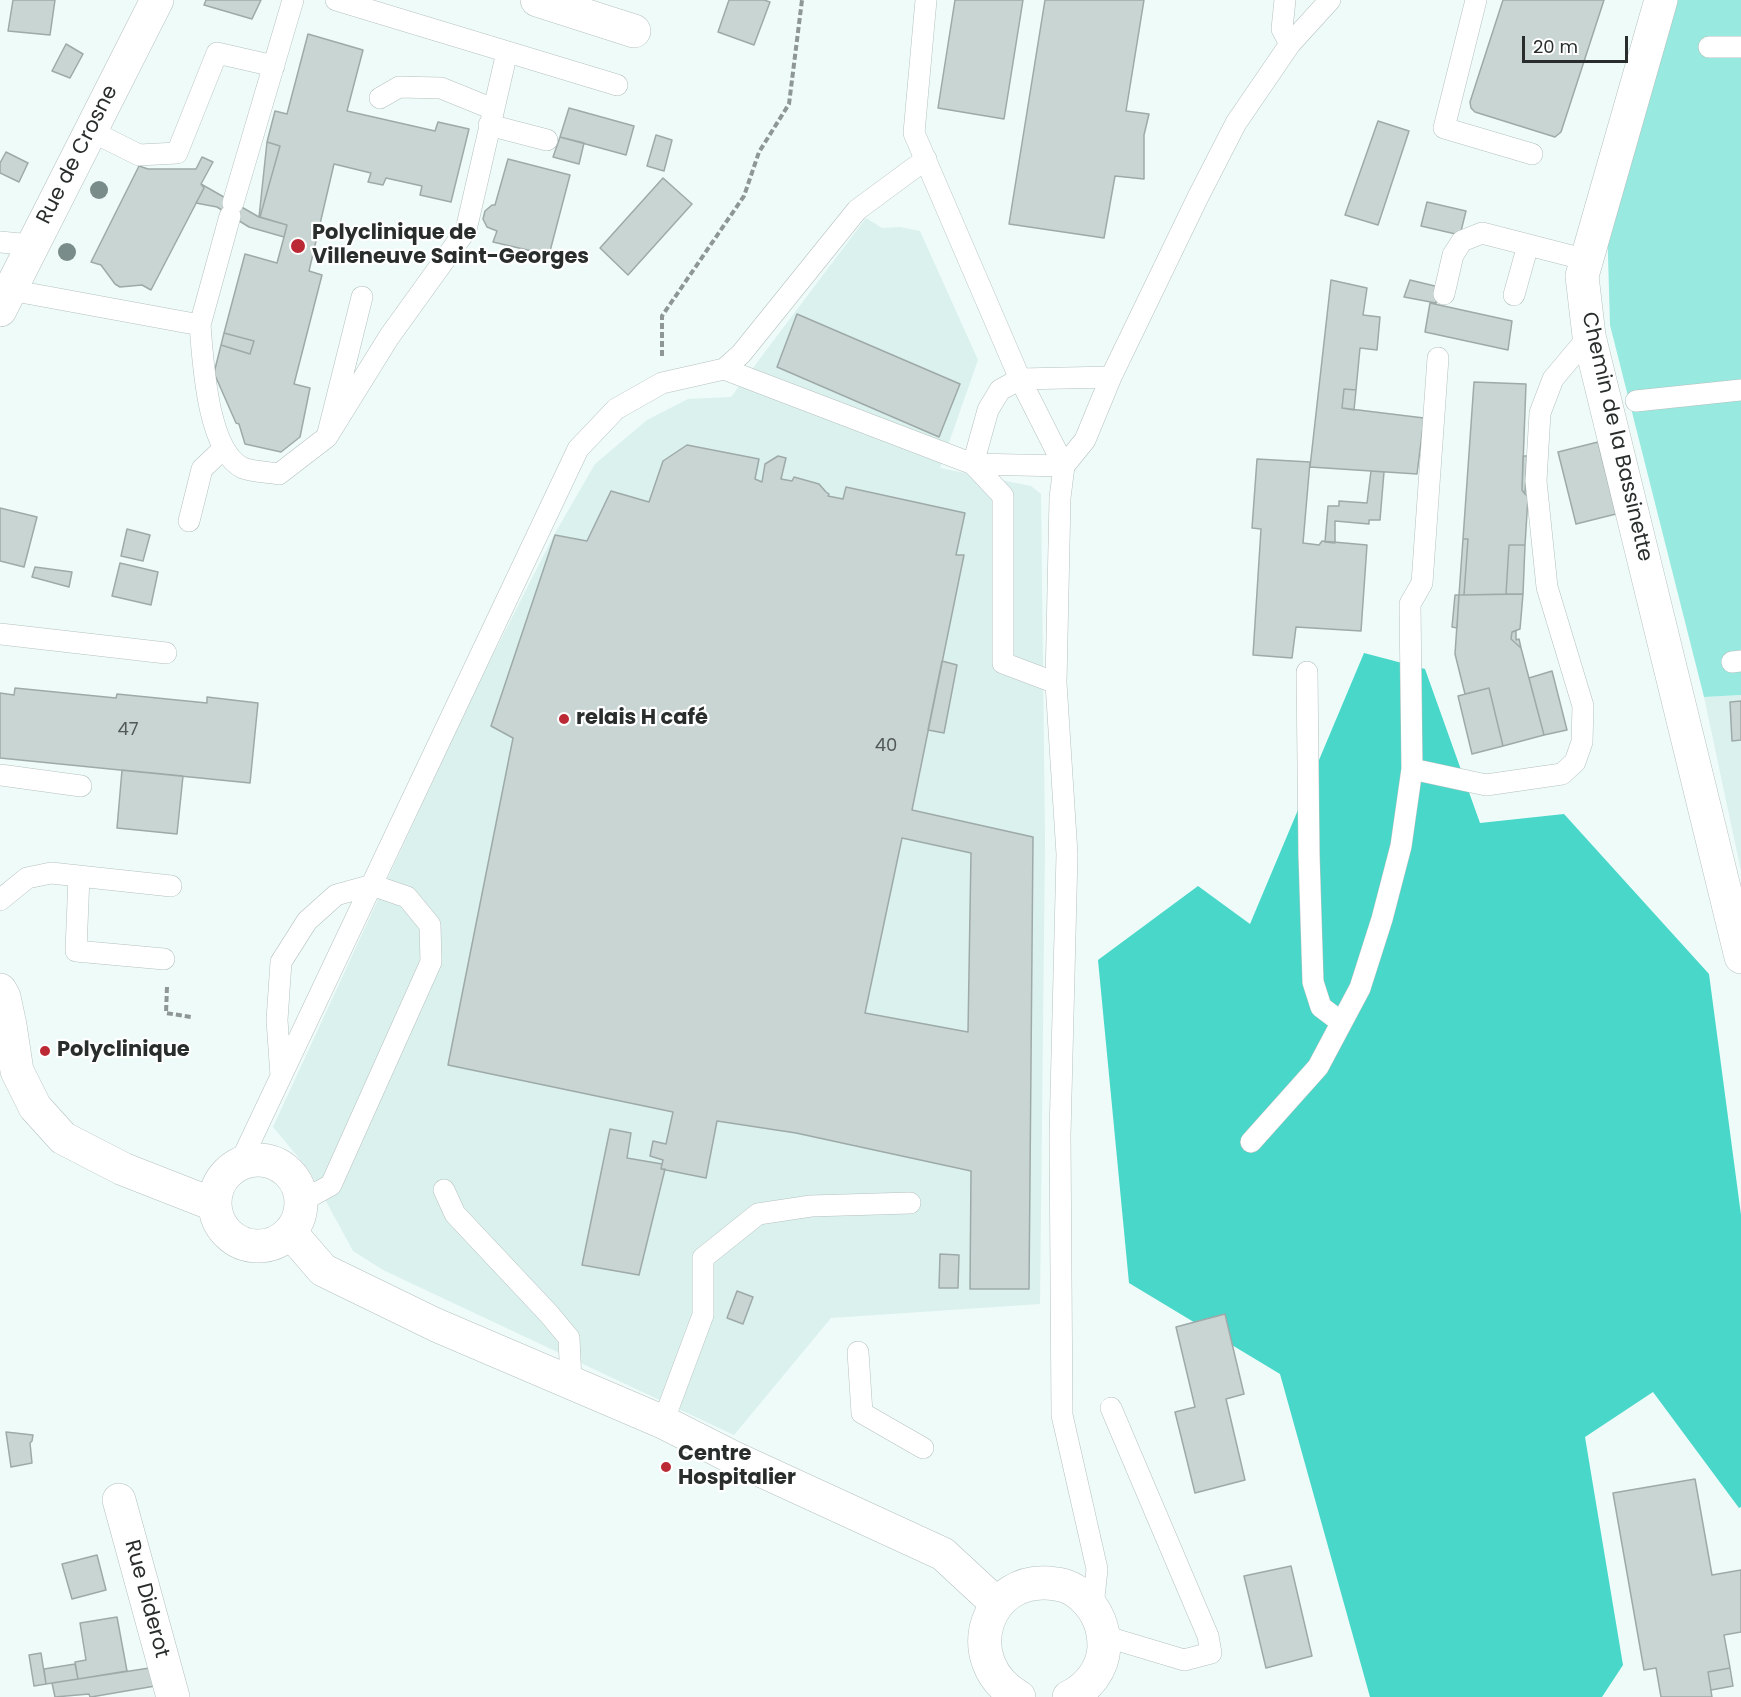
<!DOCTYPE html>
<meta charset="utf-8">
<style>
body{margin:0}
#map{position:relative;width:1741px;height:1697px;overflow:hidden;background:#eefbf9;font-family:Poppins,sans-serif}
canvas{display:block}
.scale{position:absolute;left:1522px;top:36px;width:106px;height:27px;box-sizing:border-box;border:3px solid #292e2d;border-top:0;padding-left:8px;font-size:18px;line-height:21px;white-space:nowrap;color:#292e2d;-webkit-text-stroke:4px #fff;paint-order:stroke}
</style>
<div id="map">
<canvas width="1741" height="1697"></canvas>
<div class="scale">20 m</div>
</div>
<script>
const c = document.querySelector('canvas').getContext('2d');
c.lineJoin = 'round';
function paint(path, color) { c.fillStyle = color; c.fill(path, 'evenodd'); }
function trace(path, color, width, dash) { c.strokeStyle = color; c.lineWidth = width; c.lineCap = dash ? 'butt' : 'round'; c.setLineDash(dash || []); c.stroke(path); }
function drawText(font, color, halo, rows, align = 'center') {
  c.font = font + ' Poppins,sans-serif'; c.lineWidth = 4.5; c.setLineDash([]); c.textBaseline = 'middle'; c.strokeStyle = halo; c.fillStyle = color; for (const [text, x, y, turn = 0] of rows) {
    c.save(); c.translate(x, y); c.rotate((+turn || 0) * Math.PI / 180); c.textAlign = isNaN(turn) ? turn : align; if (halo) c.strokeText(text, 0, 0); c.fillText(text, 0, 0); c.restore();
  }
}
paint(new Path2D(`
 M866,218L882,228L900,227L920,231L978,360L940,468L1031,486L1041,494L1045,841L1040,1304L831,1318L734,1435L383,1270L353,1251L309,1170L273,1127L472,696L554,535L595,464L647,420L688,399L731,397Z
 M1741,695V871L1704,697Z`), '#dbf1ee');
paint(new Path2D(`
 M1677,0H1741V695L1704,697L1610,325L1607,221Z`), '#98e9df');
paint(new Path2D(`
 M1364,653L1425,669L1480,823L1564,814L1709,974L1741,1215V1507L1739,1508L1653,1392L1585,1437L1623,1665L1602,1697H1370L1280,1374L1129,1283L1098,960L1198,886L1250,924Z`), '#48d7c9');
const building = new Path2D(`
 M13,0H55L50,35L8,31Z
 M206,0H261L252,19L204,5Z
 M729,0H764L770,2L754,45L718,32Z
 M955,0H1023L1004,119L938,108Z
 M1045,0H1144L1126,111L1149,114L1144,135V179L1115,176L1104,238L1009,224Z
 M1503,0H1604L1561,132L1555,137L1475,112L1471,108L1470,102Z
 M308,34L363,50L347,111L435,131L438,122L469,129L451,202L420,195L422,186L386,178L383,185L368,182L371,173L334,164L309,271L322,275L294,384L310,388L300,437L281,452L245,444L239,424L236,423L214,373L221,345L250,354L254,341L224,333L245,254L277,263L284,237L287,225L260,217L280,146L267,142L275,111L287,114Z
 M66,44L83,54L70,78L52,71Z
 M569,108L634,126L626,155L560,137Z
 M1378,121L1409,131L1378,225L1345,215Z
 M656,135L672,140L664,171L647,166Z
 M560,137L584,143L579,164L553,157Z
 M267,142L280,146L260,217H259Z
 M6,152L28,163L19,182L0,173V163Z
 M202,157L213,162L201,184L204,188L151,290L142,285L120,287L115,284L101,265L91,262L139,166L148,169H196Z
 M508,159L570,175L549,255L493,242L497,231L487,227L483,219L485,211L492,205H495Z
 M663,178L692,204L628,275L600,248Z
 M201,184L259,217L287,225L284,237L249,227L217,207L196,203L204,188Z
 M1427,202L1466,211L1460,235L1421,226Z
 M1331,280L1367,288L1363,315L1380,317L1377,350L1360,348L1356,390L1344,389L1342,408L1424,418L1417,474L1310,467Z
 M1410,280L1439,287L1436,303L1404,297Z
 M1430,303L1512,321L1508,350L1425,332Z
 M797,314L960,384L939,437L777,367Z
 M224,333L254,341L250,354L221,345Z
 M1474,382L1526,384L1522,490L1528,497L1525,545H1509L1506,594L1464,595L1468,539H1463Z
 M1344,389L1356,390L1354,410L1342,408Z
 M1598,442L1616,514L1576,524L1558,452Z
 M687,445L759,459L755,479L762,482L765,464L778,456L786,458L781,479L792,481L794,477L819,484L826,492L829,494L828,496L843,499L846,487L965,513L956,555H964L912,810L1033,837L1029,1289H970L971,1171L796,1133L717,1121L706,1178L661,1169L663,1160L650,1156L653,1141L666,1144L673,1112L448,1065L513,738L491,726L555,535L587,541L611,491L649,502L663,461ZM902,838L971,853L968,1032L865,1013Z
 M1523,456H1527L1525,494L1522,490Z
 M1257,459L1310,462L1303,543L1319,545L1322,541L1367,545L1361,631L1296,627L1292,658L1253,655L1261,529L1252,528Z
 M1371,471L1384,472L1380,520H1369V524L1335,521V543L1325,542L1328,506H1339V501L1367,503Z
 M0,508L37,517L24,567L0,561Z
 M127,529L150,535L143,561L121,556Z
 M1463,539H1468L1464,595H1459Z
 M1509,545H1525L1523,594H1506Z
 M120,563L158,572L151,605L112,596Z
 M35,567L72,572L69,587L32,577Z
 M1523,594L1520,629L1512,632L1511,639L1521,648L1544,735L1503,746L1489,688L1465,694L1455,654L1459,595Z
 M1455,595H1459L1457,628L1452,627Z
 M1516,631V640L1519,639L1521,648L1511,639L1512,632Z
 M942,661L957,665L944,733L928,730Z
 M1552,671L1567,730L1544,735L1529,678Z
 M15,688L116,698L117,694L207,703V697L258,703L250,783L0,758V693L14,695Z
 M1489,688L1503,746L1472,754L1458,696Z
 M1741,701V740L1732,741L1730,702Z
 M122,770L183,776L177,834L117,828Z
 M610,1129L631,1133L627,1158L662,1164L661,1169H665L639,1275L582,1265Z
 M940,1254L959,1255L958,1288H939Z
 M737,1291L753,1297L743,1324L727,1318Z
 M1225,1314L1244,1394L1226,1399L1245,1480L1195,1493L1175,1412L1195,1407L1176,1327Z
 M6,1432L33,1435L32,1441L30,1443L32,1463L11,1467Z
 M1695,1479L1712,1575L1741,1570V1632L1724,1635L1730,1668L1708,1672L1712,1697H1661L1656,1668L1644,1670L1613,1493Z
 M97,1555L106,1590L72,1599L62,1564Z
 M1291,1566L1312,1656L1266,1668L1244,1576Z
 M117,1617L127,1671L78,1679L75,1662L86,1660L80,1623Z
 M41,1653L46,1684L34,1686L29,1655Z
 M75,1664L78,1679L46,1684L44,1669Z
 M156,1667L161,1685L91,1697H90L89,1694L55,1697L52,1683Z
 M1730,1668L1733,1686L1711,1690L1708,1672Z`);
paint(building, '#c9d5d3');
trace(building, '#9eaaa8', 1.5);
const lane = new Path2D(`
 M336,0L617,85
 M926,0L914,133L1020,379L1064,466
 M1285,0L1282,29L1290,44
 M1476,0L1444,128L1532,154
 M1709,47H1741
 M380,98L399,87L441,88L493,109
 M489,125L547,140
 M91,131L139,155L177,153L217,53L274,66
 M233,203L293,0
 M0,242L31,245
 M10,290L200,325L230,216
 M1444,294L1453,255L1462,241L1482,233L1587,260
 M1514,295L1528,245
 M200,325C203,360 207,451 243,468C253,472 268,472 279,474L327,437L362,297
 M724,369L973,464L1064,466
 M1636,401L1741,390
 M327,437L389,337L466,230L507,52
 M973,464L1003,496V663L1056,683
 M973,464L988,410L1000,390L1020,379L1111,377
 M189,521L202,469L223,449
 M0,634L166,653
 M1732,662L1741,661
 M1307,672L1309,854L1313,982L1321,1007L1341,1022
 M1412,769L1486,785L1562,774L1575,762L1582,742L1583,706L1547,587L1536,481L1540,413L1553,379L1589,336
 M0,775L81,786
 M79,876L76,951L164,959
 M0,900L27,878L51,873L171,886
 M281,1076L277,1020L281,962L307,921L336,895L372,885L407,897L430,925L431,962L331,1185L302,1201
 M1251,1142L1318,1067L1360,988L1382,919L1401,846L1412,769L1410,604L1422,583L1438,358
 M240,1163L578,449L616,409L662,383L724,369L741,354L857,210L926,159
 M444,1190L455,1214L549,1314L569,1338L571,1382
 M858,1352L862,1413L923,1448
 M663,1422L703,1315V1258L758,1214L811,1206L910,1203
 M1093,1607L1097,1569L1062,1415L1060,1135L1067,854L1056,683L1060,498L1064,466L1085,440L1111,377L1198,197L1236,123L1290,44L1330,0
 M1104,1636L1184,1660L1211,1653L1208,1636L1111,1408`);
const street = new Path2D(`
 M537,0L634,31
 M1661,0L1582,276L1589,336L1741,957
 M0,990L4,997L10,1025L17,1071L35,1107L63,1138L123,1169L215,1205
 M215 1203a43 43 0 1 1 86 0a43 43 0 1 1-86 0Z
 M291,1233L323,1270L436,1325L663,1422L732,1457L943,1554L997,1604
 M119,1500L173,1697
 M1019,1697C957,1662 985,1572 1056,1584C1066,1585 1076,1590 1084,1598C1098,1612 1104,1627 1104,1647C1103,1669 1088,1688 1069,1697`);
const secondary = new Path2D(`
 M0,310L157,0`);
trace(lane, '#b5c1bf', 22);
trace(street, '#b5c1bf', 34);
trace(secondary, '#b5c1bf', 34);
trace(new Path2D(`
 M662,356V316L744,196L759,152L789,104L802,0
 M167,987L166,1013L191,1017`), '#8e9796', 4, [6, 3]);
trace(lane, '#fff', 21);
trace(street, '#fff', 33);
trace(secondary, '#fff', 33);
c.fillStyle = '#798c89';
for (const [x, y] of [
 [99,190],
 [67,252]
]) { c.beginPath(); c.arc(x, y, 9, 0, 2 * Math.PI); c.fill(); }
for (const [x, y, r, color] of [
 [298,246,8,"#bb2a34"],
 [564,719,6,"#bb2a34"],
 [45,1051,6,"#bb2a34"],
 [666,1467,6,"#bb2a34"]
]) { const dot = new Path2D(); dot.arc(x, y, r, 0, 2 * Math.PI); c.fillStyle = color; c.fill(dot); trace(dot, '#fff', 2); }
drawText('18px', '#515856', null, [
 ["47",128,730],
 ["40",886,746]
]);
drawText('21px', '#292e2d', '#fff', [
 ["Rue de Crosne",78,155,-63],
 ["Chemin de la Bassinette",1616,437,77],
 ["Rue Diderot",146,1599,75]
]);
drawText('bold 21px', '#292e2d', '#fff', [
 ["Polyclinique de",312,234],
 ["Villeneuve Saint-Georges",312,258],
 ["relais H café",576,719],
 ["Polyclinique",57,1051],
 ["Centre",678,1455],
 ["Hospitalier",678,1479]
], 'left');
</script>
